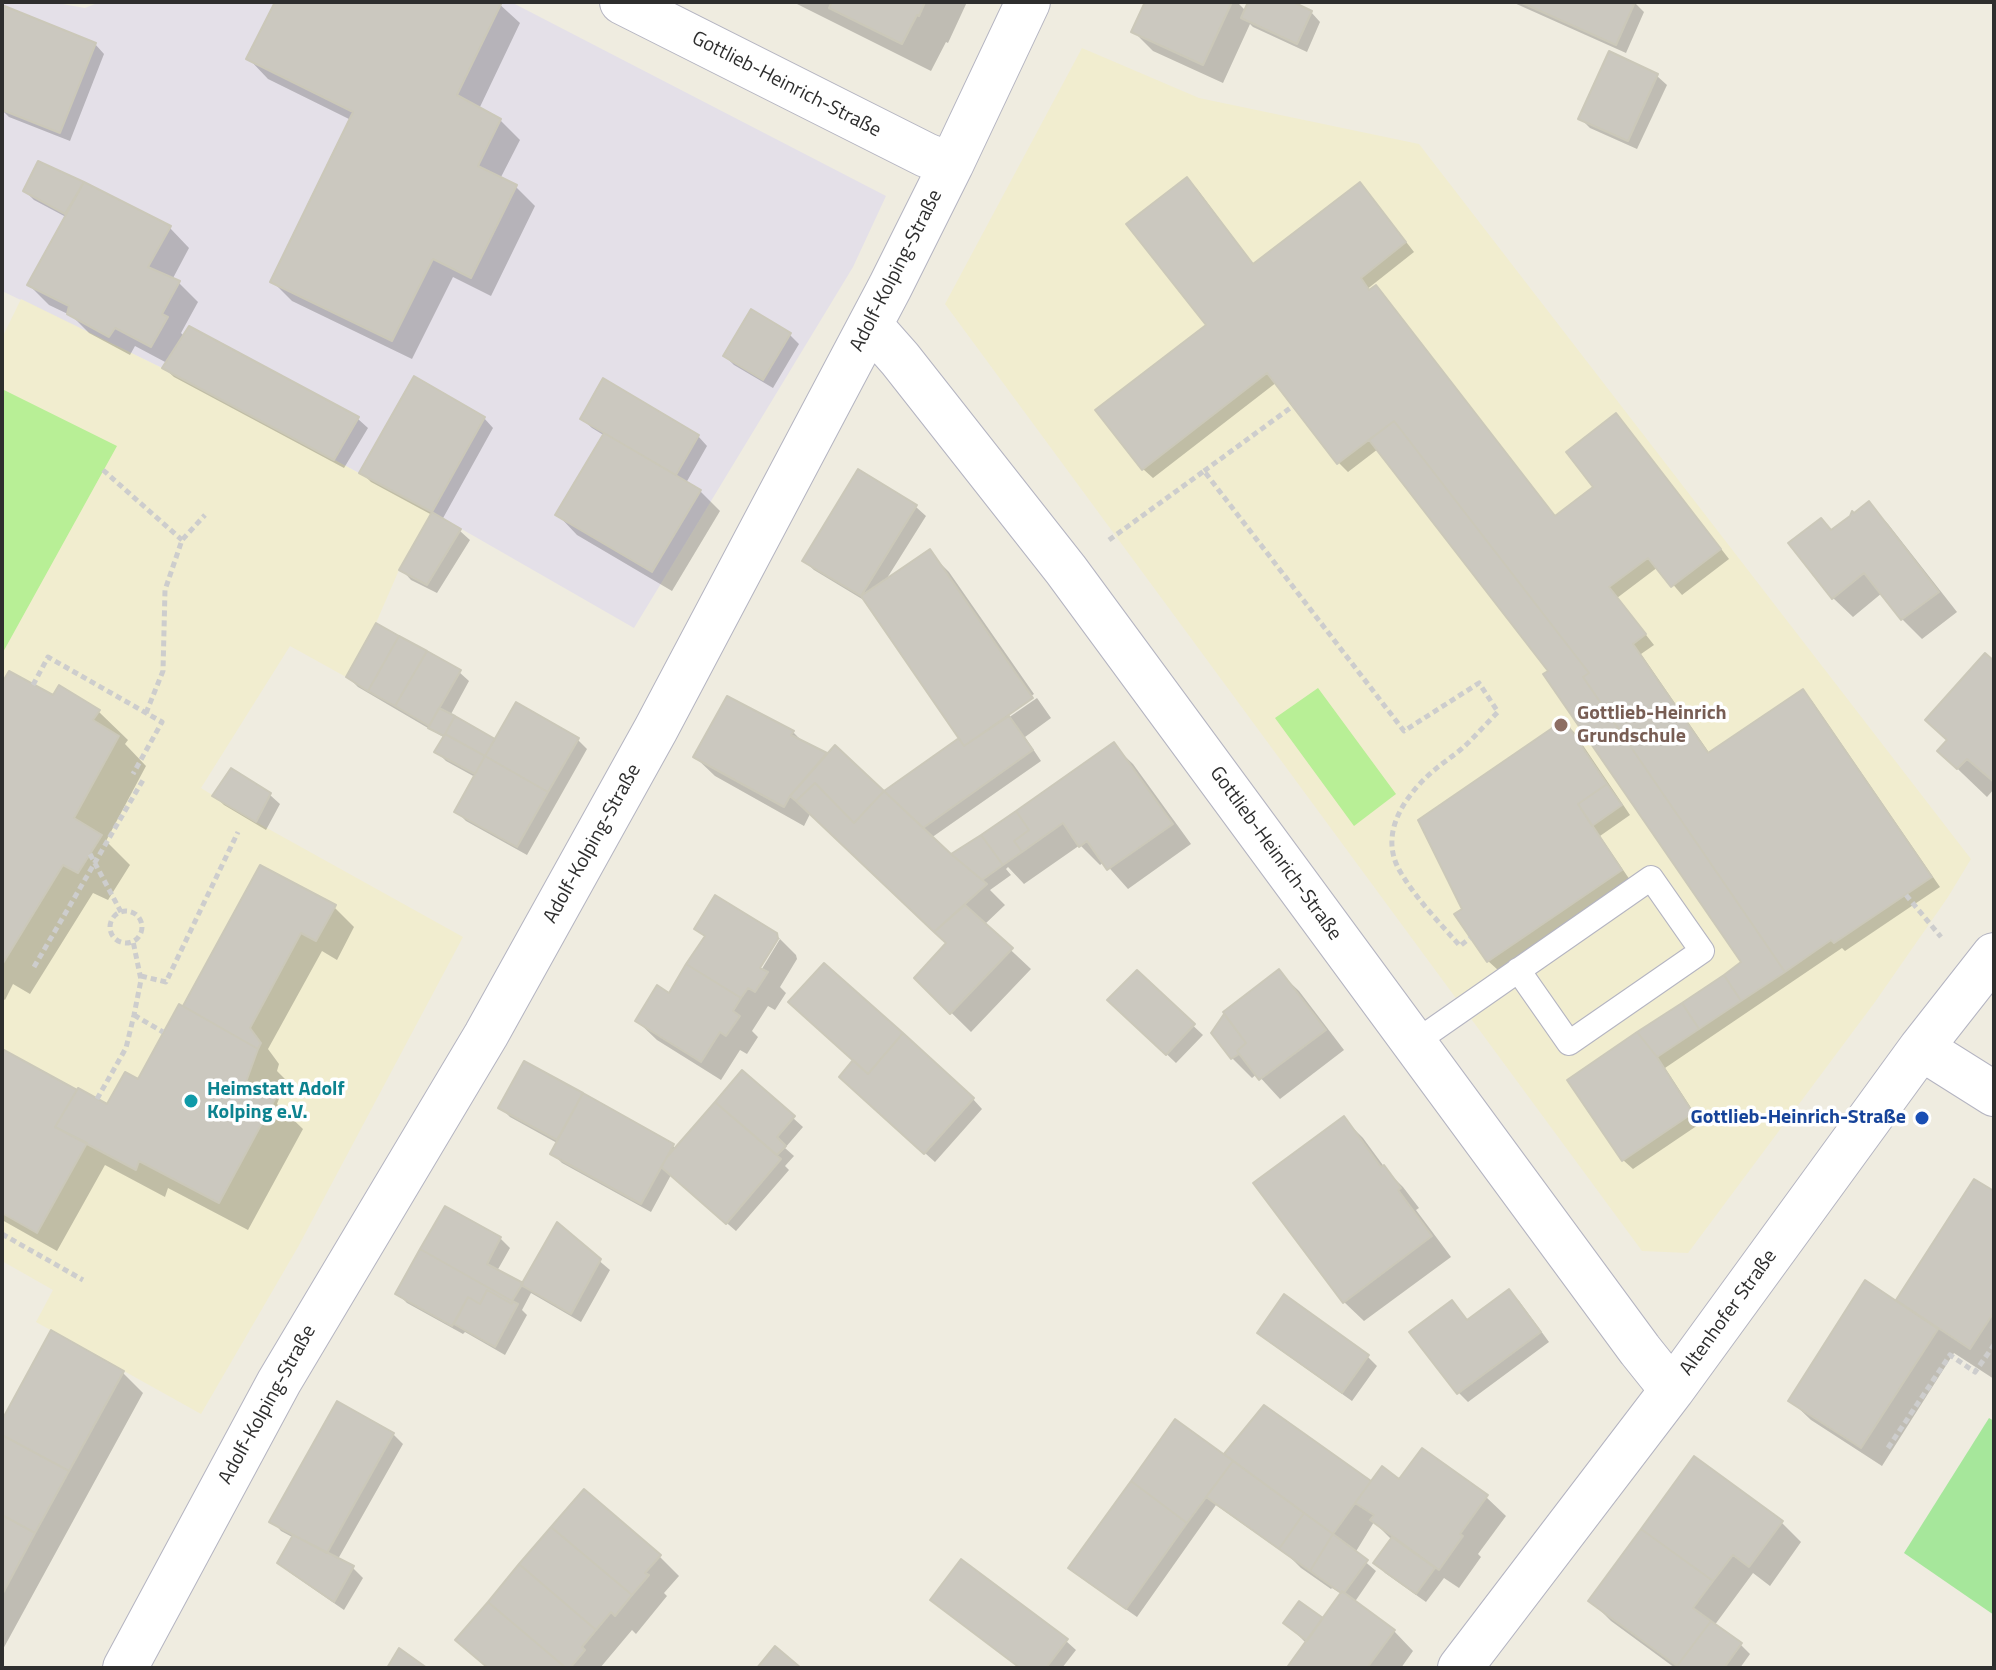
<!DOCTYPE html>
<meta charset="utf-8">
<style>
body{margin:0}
#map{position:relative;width:1996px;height:1670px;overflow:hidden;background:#efece0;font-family:"Titillium Web",sans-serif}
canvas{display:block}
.frame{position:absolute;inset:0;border:4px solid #2e2e2e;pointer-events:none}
</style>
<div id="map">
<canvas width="1996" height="1670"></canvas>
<div class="frame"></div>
</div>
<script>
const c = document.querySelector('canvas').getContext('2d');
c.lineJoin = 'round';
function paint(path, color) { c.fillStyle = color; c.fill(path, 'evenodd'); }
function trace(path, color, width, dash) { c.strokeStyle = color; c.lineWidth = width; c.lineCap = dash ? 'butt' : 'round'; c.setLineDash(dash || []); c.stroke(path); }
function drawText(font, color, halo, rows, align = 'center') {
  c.font = font + ' "Titillium Web",sans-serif'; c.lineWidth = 7; c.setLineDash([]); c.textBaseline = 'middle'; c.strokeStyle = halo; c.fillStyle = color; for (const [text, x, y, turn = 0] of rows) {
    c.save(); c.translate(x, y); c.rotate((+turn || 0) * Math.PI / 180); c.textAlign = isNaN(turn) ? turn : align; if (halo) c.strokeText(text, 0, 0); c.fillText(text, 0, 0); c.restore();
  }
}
paint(new Path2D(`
 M2,2H51L85,8L100,2H511L886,196L853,267L634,628L432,512L162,368L2,291Z`), '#e4e0e8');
paint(new Path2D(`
 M1082,48L1199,98L1419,144L1971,859L1948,897L1875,1002L1688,1253L1642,1251L945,304Z
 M21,299L162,368L432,512L399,570L376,623L346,677L290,646L201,788L256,822L463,937L298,1247L201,1414L36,1322L53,1290L2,1261V338Z`), '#f1edcf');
paint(new Path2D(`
 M1989,1418L1994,1421V1615L1904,1553Z`), '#a6e79b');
paint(new Path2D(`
 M2,389L117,446L2,654Z
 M1318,688L1396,794L1354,826L1275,718Z`), '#b8ef96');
paint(new Path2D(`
 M277,2H497L520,23L479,109L500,120L520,140L500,179L515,186L535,206L491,296L453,277L412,359L292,301L272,281L351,120L268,79L249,59Z
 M793,2H967L948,43L946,42L931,71Z
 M1147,2H1237L1246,11L1250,2H1288L1311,12L1320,22L1307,52L1253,27L1250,24L1223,83L1153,51L1133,31Z
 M1512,2H1634L1644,12L1626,53Z
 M2,7L95,44L104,54L70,141L9,117L2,110Z
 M1657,76L1667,85L1637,149L1590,128L1581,119Z
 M1187,179L1197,189L1254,266L1360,185L1369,194L1414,252L1366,290L1556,518L1596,487L1616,416L1625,425L1729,559L1682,595L1658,567L1617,598L1654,645L1641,654L1710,754L1803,691L1812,701L1940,887L1845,951L1842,948L1665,1068L1701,1123L1633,1169L1623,1160L1569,1081L1744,963L1551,671L1378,449L1348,472L1339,463L1277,382L1153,478L1143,469L1098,411L1209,325Z
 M83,183L170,228L189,248L172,280L179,283L198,302L181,333L185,337L190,329L358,419L368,428L344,468L174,377L164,368L167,363L135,346L130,355L89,333L72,316L49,305L29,285L66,217L34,200L25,191Z
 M790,335L799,344L773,388L734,365L725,356Z
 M484,418L493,428L442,520L460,531L470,540L437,593L411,580L402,570L432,515L371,482L361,472Z
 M582,419L698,436L707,446L686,483L700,491L720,511L672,591L577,535L558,515L605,436L592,428Z
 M859,471L916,507L926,516L884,583L929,552L949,572L1034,694L966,742L969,745L1037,698L1051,718L1025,737L1041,761L931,838L957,862L1113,745L1133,764L1191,844L1128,889L1104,862L1100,865L1080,845L1024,884L1008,867L1006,869L1011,875L990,890L1005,905L984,925L1031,969L971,1032L916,978L948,944L810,814L804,826L715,776L695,757L793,732L805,744L828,756L898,806L959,741L965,747L967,746L867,602L814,570L804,561Z
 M1869,504L1888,524L1957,612L1922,639L1902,619L1882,593L1853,617L1833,598L1832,532Z
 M1994,664V789L1987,797L1939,751L1949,742Z
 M459,672L469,681L450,716L496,741L577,739L587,749L527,855L466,821L456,811L475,777L446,761L437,752L445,738L358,687L348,677Z
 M2,687L54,698L60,688L99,712L128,740L125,744L146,766L106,841L130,865L108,900L93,893L30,994L13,984L5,1000L2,998Z
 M1564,723L1574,732L1630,815L1600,836L1630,880L1498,970L1488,961L1464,909Z
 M270,795L280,804L266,830L224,805L215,796Z
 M334,907L354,927L337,960L322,951L268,1049L279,1064L277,1071L286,1080L277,1104L303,1129L248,1230L168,1188L165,1197L105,1165L57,1251L2,1220V1051L107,1107L139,1081L193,1013L185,1006Z
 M696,929L776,935L780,939H775L753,975L757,977L780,939L796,955L797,959L780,987L786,993L775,1010L768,1006L752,1031L758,1037L747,1054L740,1050L721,1080L657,1040L637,1021L670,996L706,938Z
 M1279,972L1299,991L1344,1050L1280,1099L1257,1074L1252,1078L1232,1058L1213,1033L1226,1014Z
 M1137,973L1203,1035L1176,1063L1110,1000Z
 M855,1061L973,1099L982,1109L935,1162L851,1087Z
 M525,1064L672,1145L676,1149L742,1072L803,1127L785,1148L794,1156L785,1166L789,1170L736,1231L671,1175L651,1212L562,1163L552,1153L557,1143L510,1117L501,1108Z
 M1344,1119L1363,1138L1388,1172L1403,1187L1419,1208L1416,1210L1451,1257L1364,1321L1344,1302Z
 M1994,1194V1379L1954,1353L1882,1466L1811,1420L1791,1401L1908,1309L1899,1300Z
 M557,1225L610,1270L581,1322L531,1293L522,1310L527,1315L505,1355L465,1332L463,1334L407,1303L398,1294L500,1238L510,1248L497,1271L523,1286Z
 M1509,1292L1519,1301L1549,1342L1468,1402L1459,1393L1412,1332L1452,1302L1468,1322Z
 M1260,1332L1368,1357L1377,1366L1352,1401L1269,1342Z
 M52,1333L123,1373L143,1393L2,1651V1424Z
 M1264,1408L1371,1484L1400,1482L1486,1497L1506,1516L1478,1554L1481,1557L1459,1588L1444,1578L1426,1602L1385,1573L1376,1563L1392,1540L1374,1522L1355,1553L1376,1571L1354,1603L1394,1631L1413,1651L1401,1668H1292L1307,1644L1286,1623L1324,1620L1342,1594L1332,1588L1331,1589L1301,1568L1291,1558L1216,1505L1137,1617L1080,1577L1071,1568L1232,1463L1233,1461L1227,1454Z
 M393,1434L403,1444L338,1559L353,1568L363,1578L344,1610L289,1572L280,1563L294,1538L281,1531L272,1521Z
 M1782,1523L1801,1542L1770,1586L1753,1573L1714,1626L1741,1645L1750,1654L1740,1668H1675L1611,1621L1591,1601Z
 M659,1556L679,1576L664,1593L667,1596L636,1634L632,1630L600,1668H487L458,1640Z
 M933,1600L1066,1641L1076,1650L1062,1668H1020L942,1609Z`), '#0003');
const building = new Path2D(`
 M275,2H502L457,95L501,119L478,166L517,185L471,278L433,259L392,341L270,282L353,112L246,59Z
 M832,2H925L919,16L917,15L902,44L829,8Z
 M1145,2H1232L1203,65L1131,32Z
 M1248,2H1293L1312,11L1297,44L1241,18Z
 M1520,2H1635L1616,45Z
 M2,5L96,43L60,133L2,110Z
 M1609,51L1658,74L1628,141L1578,119Z
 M38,161L84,182L65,214L23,191Z
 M1187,177L1253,264L1360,182L1406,242L1361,278L1369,290L1376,285L1555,516L1593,487L1566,452L1616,413L1721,549L1671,587L1648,558L1609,587L1646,634L1633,644L1708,753L1803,689L1932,877L1834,943L1831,940L1785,972L1583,677L1589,673L1394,421L1337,464L1267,373L1142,470L1095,410L1206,325L1126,224Z
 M84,182L171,226L148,267L180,281L162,314L168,317L151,347L115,328L109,337L67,314L69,306L27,285Z
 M751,309L791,333L763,380L723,356Z
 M189,326L359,417L334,460L162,368Z
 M414,376L485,417L432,512L359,473Z
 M603,378L699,435L676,475L580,419Z
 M1394,421L1589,673L1583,677L1785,972L1741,1001L1724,975L1741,962L1543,674L1548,671L1369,440Z
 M604,433L701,490L652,572L555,515Z
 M858,469L917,505L861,596L802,561Z
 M1869,501L1939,592L1901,620L1864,573L1832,599L1788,543L1821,518L1831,530L1850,516L1852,511L1854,513Z
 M432,512L461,529L427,585L399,570Z
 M930,549L1033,698L964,746L861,596Z
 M376,623L399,636L368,691L346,677Z
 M399,636L427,651L395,706L368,691Z
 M427,651L461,670L429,726L395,706Z
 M1985,653L1994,661V782L1967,759L1957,769L1937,751L1947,740L1925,720Z
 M9,671L53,695L59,685L100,710L93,720L119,736L74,818L102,835L78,873L63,865L2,965V683Z
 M727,696L794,731L791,735L827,753L790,796L784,807L693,757Z
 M516,702L579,738L548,792L485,756Z
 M439,708L455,716L444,736L428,728Z
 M455,716L495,739L485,756L445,734Z
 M1009,716L1033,750L923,828L884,791L959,738L964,746Z
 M1564,720L1607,784L1578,804L1622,870L1487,962L1454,914L1462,909L1418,820Z
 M445,734L485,756L475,774L434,752Z
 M1114,742L1173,824L1107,870L1087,841L1079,847L1063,823L1022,852L1014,841L1029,830L1016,811Z
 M835,745L884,791L854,823L815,783L796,801L790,796Z
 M485,756L548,792L517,847L454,812Z
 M231,768L271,793L256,822L212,796Z
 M815,783L854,823L884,791L951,854L987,884L934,932L796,801Z
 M1607,784L1622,805L1592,826L1578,804Z
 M1016,811L1029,830L1014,841L1022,852L1003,865L981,835Z
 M981,835L1003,865L982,880L951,854Z
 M260,865L336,905L316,941L301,933L250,1028L261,1043L258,1049L183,1006Z
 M715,895L777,933L778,939L760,968L768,972L755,992L748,988L741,998L686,964L705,936L694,929Z
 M965,905L1013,948L950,1014L914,978L946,943L934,932Z
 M824,963L903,1033L868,1074L788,1002Z
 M686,964L741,998L733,1011L740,1016L726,1036L720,1032L701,1062L635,1021L657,985L669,993Z
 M1279,969L1326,1030L1259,1080L1237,1051L1246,1043L1223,1012Z
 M1137,970L1195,1024L1166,1055L1107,1000Z
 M1724,975L1741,1001L1699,1029L1682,1003Z
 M1682,1003L1699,1029L1657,1057L1637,1032Z
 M179,1004L258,1049L246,1082L275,1099L219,1203L139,1161L136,1170L55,1127L78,1088L107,1104L125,1072L138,1079Z
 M1224,1014L1246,1043L1237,1051L1239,1054L1231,1059L1211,1033Z
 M1637,1032L1657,1057L1693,1113L1622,1161L1567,1080Z
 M903,1033L974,1098L924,1154L839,1077L853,1060L868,1074Z
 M2,1049L77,1090L55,1127L87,1143L37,1233L2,1213Z
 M524,1061L583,1093L557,1140L498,1108Z
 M742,1070L795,1116L777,1137L786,1146L777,1155L715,1102Z
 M583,1093L674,1144L641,1204L550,1154Z
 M715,1102L781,1159L726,1224L661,1167L667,1157Z
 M1344,1116L1381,1167L1384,1165L1401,1188L1398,1190L1432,1236L1343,1303L1253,1183Z
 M1974,1179L1994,1191V1312L1970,1349L1896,1300Z
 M445,1206L501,1237L487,1264L523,1283L512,1301L420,1249Z
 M557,1222L601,1259L571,1314L521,1285Z
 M420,1249L512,1301V1304L487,1290L480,1304L468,1297L452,1326L395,1294Z
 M1865,1280L1938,1329L1861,1448L1788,1401Z
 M1509,1289L1541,1332L1457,1394L1409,1332L1452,1300L1467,1320Z
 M487,1290L512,1304V1301L518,1304L495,1347L454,1324L468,1297L480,1304Z
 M1284,1294L1369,1355L1342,1393L1257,1333Z
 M51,1330L124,1371L69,1471L2,1435V1420Z
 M337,1401L394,1433L327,1553L269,1522Z
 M1264,1405L1371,1481L1333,1534L1224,1454Z
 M1175,1419L1233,1461L1187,1523L1131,1481Z
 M2,1435L69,1471L35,1533L2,1515Z
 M1422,1448L1488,1495L1460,1534L1463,1536L1439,1570L1370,1520L1374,1515L1355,1503L1382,1466L1399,1479Z
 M1694,1456L1783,1521L1749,1567L1733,1555L1713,1581L1641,1529Z
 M1233,1461L1304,1513L1279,1549L1206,1497Z
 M1131,1481L1187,1523L1126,1609L1068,1568Z
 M584,1489L661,1555L645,1573L649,1575L632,1595L551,1527Z
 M1304,1513L1333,1534L1310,1571L1279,1549Z
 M2,1515L35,1533L2,1595Z
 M551,1527L632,1595L615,1616L611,1612L596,1630L519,1564Z
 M1641,1529L1713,1581L1693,1608L1711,1621L1677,1666L1588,1601Z
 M1333,1534L1368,1560L1344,1593L1342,1591L1341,1593L1310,1571Z
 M293,1535L354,1566L334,1602L277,1563Z
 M1392,1537L1435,1568L1416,1594L1373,1563Z
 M961,1559L1068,1639L1046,1668H1020L930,1600Z
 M519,1564L596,1630L582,1647L585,1650L570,1668H566L488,1602Z
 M1342,1591L1395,1630L1367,1668H1290L1288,1666Z
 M1299,1601L1323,1618L1307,1641L1283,1623Z
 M488,1602L566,1668H488L455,1640Z
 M1711,1621L1742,1643L1724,1668H1679L1677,1666Z
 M775,1646L801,1668H757Z
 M399,1648L427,1668H387Z`);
paint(building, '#cbc8bf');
trace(building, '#cbc8b9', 2);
const lane = new Path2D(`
 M1414,1043L1651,878L1702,951L1569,1043L1518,970`);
const street = new Path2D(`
 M622,2L926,155L951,165
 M870,325L900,359L1066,570L1640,1350L1672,1390
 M1921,1048L1994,1094
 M125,1668L279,1382L486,1035L656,729L890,287L951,165L1028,2
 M1460,1668L1672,1390L1921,1048L1994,955`);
trace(lane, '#b4b4c1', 26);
trace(street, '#b4b4c1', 46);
trace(new Path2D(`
 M103,470L182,540
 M1204,471L1293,406
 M1109,540L1204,471L1404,731L1479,683L1498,712C1488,722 1478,733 1468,743C1459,752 1448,759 1438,767C1407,792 1376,833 1401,873C1417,900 1440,923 1460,946L1470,938
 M33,685L48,657L162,722L133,774
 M146,713L163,671L165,590L182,540L205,515
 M90,854L121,912
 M1906,895L1941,937
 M110 927a16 16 0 1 1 32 0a16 16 0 1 1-32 0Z
 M34,967L143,780
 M141,976L166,982L238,832
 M134,1015L163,1032
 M97,1099L126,1048L134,1015L141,980L133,941
 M2,1234L83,1280
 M1888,1448L1950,1355L1975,1372L1994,1345`), '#cdcdcd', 5, [6, 4]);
trace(lane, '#fff', 24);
trace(street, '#fff', 44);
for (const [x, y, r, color] of [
 [1561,725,8,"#8d6e63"],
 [191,1101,8,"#0f9aa8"],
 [1922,1118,8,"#1a4fb4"]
]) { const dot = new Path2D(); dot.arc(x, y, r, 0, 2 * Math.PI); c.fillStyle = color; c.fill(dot); trace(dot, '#fff', 3); }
drawText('20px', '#2e2e2e', '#fff', [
 ["Gottlieb-Heinrich-Straße",786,85,27],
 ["Adolf-Kolping-Straße",897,271,-63],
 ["Adolf-Kolping-Straße",593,844,-61],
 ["Gottlieb-Heinrich-Straße",1275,854,54],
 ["Altenhofer Straße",1729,1313,-54],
 ["Adolf-Kolping-Straße",268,1405,-61]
]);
drawText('bold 20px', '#785e54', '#fff', [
 ["Gottlieb-Heinrich",1577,714],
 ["Grundschule",1577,737]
], 'left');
drawText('bold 20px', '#0d838f', '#fff', [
 ["Heimstatt Adolf",207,1090],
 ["Kolping e.V.",207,1113]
], 'left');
drawText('bold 20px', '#164399', '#fff', [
 ["Gottlieb-Heinrich-Straße",1906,1118]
], 'right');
</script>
